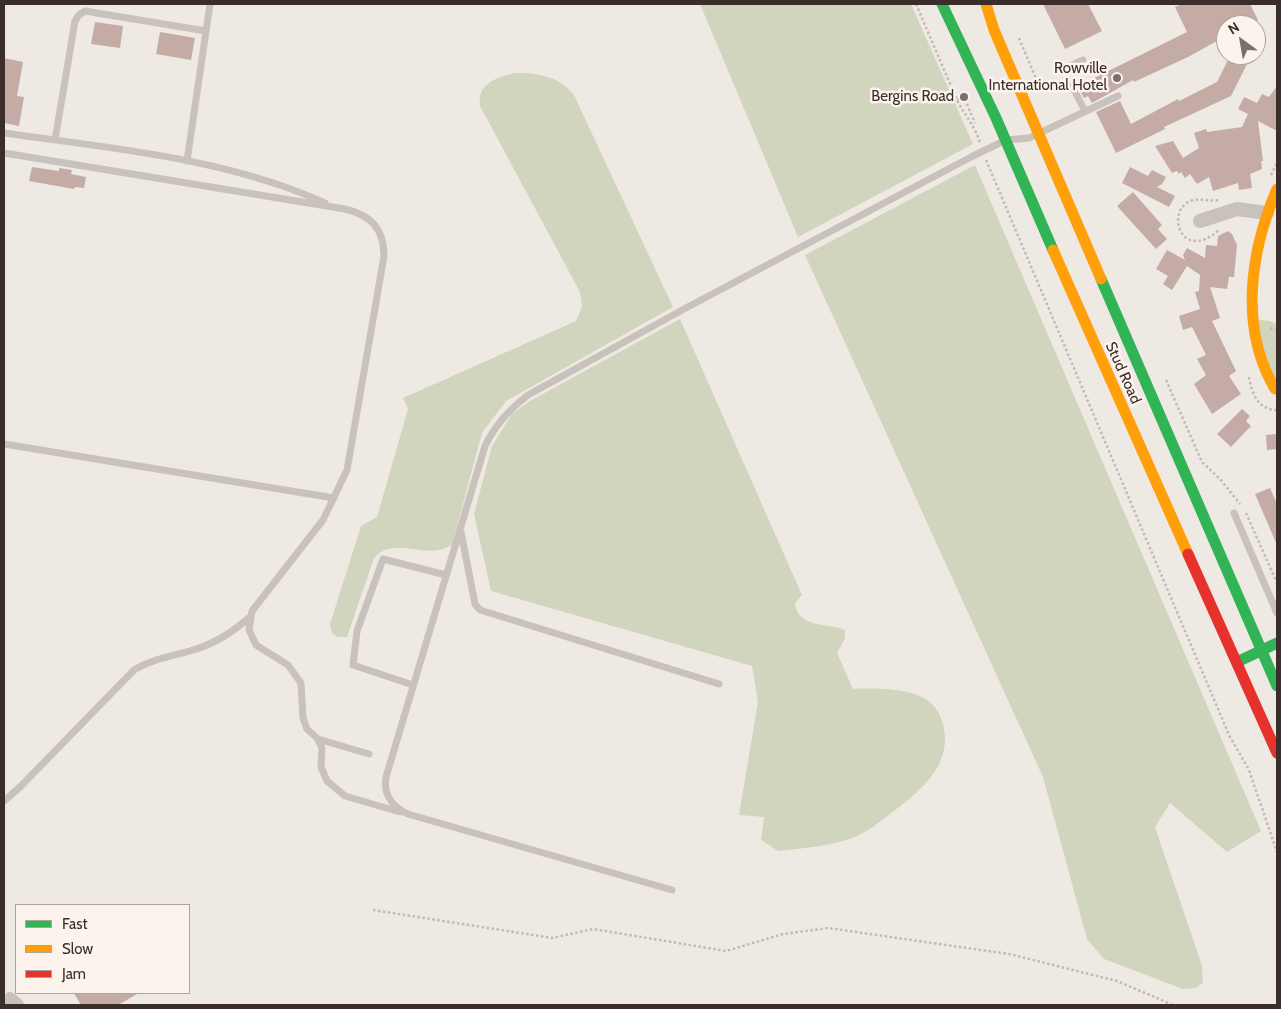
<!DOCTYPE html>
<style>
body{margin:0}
#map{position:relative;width:1281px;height:1009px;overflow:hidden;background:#efe9e4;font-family:Cabin,sans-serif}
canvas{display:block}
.frame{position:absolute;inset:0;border:5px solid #3b2d29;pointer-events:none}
.legend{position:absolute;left:15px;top:904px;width:175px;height:90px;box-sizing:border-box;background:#fbf3ec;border:1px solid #aea49e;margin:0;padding:6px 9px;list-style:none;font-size:15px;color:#3b2d29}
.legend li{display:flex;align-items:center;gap:10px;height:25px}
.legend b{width:25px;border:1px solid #aea49e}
.north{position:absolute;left:1216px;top:15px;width:50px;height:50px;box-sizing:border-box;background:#fbf3ec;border:1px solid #aea49e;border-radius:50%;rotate:328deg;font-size:14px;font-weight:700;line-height:20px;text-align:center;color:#3b2d29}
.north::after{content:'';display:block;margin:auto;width:18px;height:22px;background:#7a6f6a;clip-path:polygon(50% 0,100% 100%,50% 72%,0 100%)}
</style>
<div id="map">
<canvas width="1281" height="1009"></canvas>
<div class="frame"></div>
<ul class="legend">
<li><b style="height:6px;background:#30b455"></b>Fast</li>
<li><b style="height:6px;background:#ff9f0a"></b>Slow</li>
<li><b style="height:6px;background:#e5322d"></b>Jam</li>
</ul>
<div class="north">N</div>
</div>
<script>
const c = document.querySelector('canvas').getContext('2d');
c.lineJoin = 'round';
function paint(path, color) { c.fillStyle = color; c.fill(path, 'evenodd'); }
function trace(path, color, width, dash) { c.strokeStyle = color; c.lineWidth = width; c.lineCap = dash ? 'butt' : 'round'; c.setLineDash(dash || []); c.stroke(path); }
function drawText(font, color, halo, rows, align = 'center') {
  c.font = font + ' Cabin,sans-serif'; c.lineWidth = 5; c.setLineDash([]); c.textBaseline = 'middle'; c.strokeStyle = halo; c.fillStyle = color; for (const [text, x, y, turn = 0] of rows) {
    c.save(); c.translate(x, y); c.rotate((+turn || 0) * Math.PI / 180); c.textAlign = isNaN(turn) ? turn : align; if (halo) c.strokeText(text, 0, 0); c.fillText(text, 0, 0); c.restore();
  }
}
paint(new Path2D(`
 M700,4H911L973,144L798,237Z
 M515,73C537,72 561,77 574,95L673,307L506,401L482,433L452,545C423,562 396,534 374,558L347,637H338L332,634L330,624L361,526L377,517L408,409L403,398L576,321L582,307L580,292L480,106C477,83 496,78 515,73Z
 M975,165L1261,831L1227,852L1170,803L1155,827L1202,966L1203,983L1195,988L1183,989L1104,959L1087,939L1043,777L805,255Z
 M680,319L802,595L795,603C797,628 828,623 845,630V638L837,653L853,689C875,688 904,688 924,698C936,705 942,716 944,729C951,766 920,791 894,811C883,819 872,829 859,835C835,846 805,848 778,851L761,840L764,817L739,815L758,702L752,666L491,591L474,514L492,446L512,414L530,401Z
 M1253,319L1269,321L1277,324V388Z`), '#d2d5bd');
paint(new Path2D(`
 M1043,4H1088L1102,31L1065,49Z
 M1182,4H1250L1258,20L1248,25H1226V36L1188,57L1134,82L1133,80L1092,103L1088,96L1084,98L1078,86L1187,32L1175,7Z
 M95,22L123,26L120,48L91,44Z
 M160,32L195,38L191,60L156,54Z
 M1230,56L1247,64L1231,96L1164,127L1165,129L1116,153L1096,112L1120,101L1131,124L1178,99L1179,101L1217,82Z
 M4,58L23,62L17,96L24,97L19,126L4,123Z
 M1277,86V131L1258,121L1263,161H1261L1262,169L1250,174L1252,188L1239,190L1238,183L1213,191L1209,177L1197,184L1190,174L1185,178L1181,172L1179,174L1177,171L1172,173L1155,146L1173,141L1183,158L1199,148L1194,133L1206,129L1207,132L1242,127L1248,114L1238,109L1244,97L1257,103L1262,94L1269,97Z
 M32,167L59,171V168L72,170L71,174L86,177L84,188L75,187L74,189L29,181Z
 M1130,167L1148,176L1152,170L1166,177L1162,184L1157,187L1175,196L1169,207L1122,183Z
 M1133,192L1162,225L1158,229L1167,239L1156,249L1117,206Z
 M1228,231L1232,234L1237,245L1234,277H1229L1227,289L1210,287L1220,318L1212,321L1236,371L1229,376L1241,394L1212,414L1194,384L1206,375L1197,359L1206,355L1192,327L1183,330L1179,316L1200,309L1195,292L1199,291L1200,275L1187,266L1172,290L1163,284L1168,276L1156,269L1167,250L1185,260L1183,255L1187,248L1205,258L1206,245L1217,246L1218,236Z
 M1242,409L1250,416L1246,421L1251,426L1231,447L1217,434Z
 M1277,434V449L1267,450L1266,435Z
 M1270,488L1277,504V545L1255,494Z
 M74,993H139L118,1005H81Z`), '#c4aba5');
trace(new Path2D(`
 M916,4L957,100C965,116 975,126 980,143
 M1019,38L1037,81
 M957,100L964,97L975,123
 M986,160L1229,735L1249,770L1277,852
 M1271,175L1277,163
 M1218,200C1210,202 1202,198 1194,200C1164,206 1179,265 1219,230
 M1270,328L1277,331
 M1249,377C1252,394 1258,410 1277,410
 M1166,380L1202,462L1220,479L1240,504
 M1246,513L1277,583
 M373,910L552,938L593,929L726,951L783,934L828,928L1009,954L1117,981L1173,1005`), '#c2b9b4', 2.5, [2.5, 2.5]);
trace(new Path2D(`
 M1070,66L1083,60
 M1072,86L1085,111
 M4,133C109,148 227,158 325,203
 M55,140L75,21L79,15L85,11L206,31
 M4,153L345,209C371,215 384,229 384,256L347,470L323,520L252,611L249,630L256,645L288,665L301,683L303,718L307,729L317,738L322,748L321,767L327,781L345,796L400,812
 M187,161L210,4
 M4,444L334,498
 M1234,513L1277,613
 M461,532L475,604L480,610L719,684
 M413,685L353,665L357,631L383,559L446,575
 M318,739L369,754
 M4,801L20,787L134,670C152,659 173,656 193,650C214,644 234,631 250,617
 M672,890L408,814C392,807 383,794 386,777L485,446C496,424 509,410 528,395L684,309L971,157L1006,140L1029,138L1118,96`), '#c9c1bc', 7);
trace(new Path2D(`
 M1200,221L1237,209L1267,213
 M10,999L17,1005`), '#c9c1bc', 14);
trace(new Path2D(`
 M942,4L996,118L1053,250
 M1101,279L1277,686
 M1237,662L1277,643`), '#30b455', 11);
trace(new Path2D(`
 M986,4L994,30L1101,279
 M1053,250L1188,554
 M1275,389C1239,328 1250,252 1277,189`), '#ff9f0a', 11);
trace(new Path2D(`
 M1188,554L1277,753`), '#e5322d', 11);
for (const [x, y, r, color] of [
 [1117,78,5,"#7a6f6a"],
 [964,97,5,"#7a6f6a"]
]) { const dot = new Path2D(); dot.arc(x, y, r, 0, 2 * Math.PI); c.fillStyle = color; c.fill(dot); trace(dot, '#fbf3ec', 2); }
drawText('15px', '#3b2d29', '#fbf3ec', [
 ["Rowville",1107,69],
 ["International Hotel",1107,86],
 ["Bergins Road",954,97]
], 'right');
drawText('15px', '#3b2d29', '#fbf3ec', [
 ["Stud Road",1123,373,66]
]);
</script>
